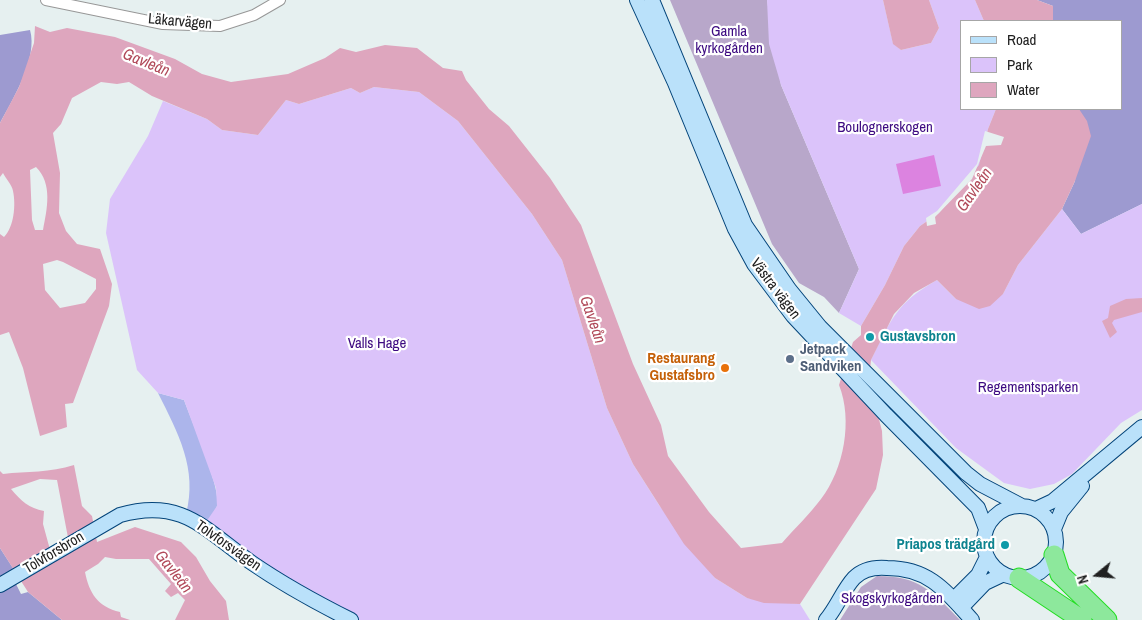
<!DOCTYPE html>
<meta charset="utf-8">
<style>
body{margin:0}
#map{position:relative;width:1142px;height:620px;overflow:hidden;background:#e6f0f0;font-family:"Archivo Narrow",sans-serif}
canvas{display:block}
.legend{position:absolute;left:960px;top:20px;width:162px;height:90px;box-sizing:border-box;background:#fff;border:1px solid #a6a6a6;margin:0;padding:6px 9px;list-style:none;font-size:15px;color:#202020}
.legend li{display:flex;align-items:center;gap:10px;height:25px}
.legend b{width:25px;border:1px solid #a6a6a6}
.north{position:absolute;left:1072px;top:550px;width:50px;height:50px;-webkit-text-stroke:4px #fff;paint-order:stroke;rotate:253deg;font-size:14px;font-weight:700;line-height:20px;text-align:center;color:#202020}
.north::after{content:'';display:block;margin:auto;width:18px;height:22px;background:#202020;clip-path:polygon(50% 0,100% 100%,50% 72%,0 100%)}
</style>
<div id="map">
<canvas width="1142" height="620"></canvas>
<ul class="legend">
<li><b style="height:6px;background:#bae1fa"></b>Road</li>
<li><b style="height:14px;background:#dbc3fa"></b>Park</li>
<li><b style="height:14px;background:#dea6be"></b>Water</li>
</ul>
<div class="north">N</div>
</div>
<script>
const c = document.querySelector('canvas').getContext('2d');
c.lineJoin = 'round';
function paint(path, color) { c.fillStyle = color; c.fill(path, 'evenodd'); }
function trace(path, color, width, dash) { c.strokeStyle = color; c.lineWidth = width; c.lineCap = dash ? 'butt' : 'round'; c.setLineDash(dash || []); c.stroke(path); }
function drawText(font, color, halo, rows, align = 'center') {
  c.font = font + ' "Archivo Narrow",sans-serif'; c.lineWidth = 4.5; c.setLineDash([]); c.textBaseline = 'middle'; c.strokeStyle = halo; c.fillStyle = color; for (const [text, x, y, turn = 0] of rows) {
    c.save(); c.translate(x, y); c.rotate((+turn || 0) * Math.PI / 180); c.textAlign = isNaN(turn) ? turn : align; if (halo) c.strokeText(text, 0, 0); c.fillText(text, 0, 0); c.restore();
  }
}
paint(new Path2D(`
 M158,393L184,400C191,420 222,489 217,506C215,513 208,520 204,525L186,514C198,469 178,433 158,393Z`), '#acb5eb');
paint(new Path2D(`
 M1037,0H1142V204L1081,234L1062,209L1075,181L1078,109H1121V21H1053V6Z
 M30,30C38,58 14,97 0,123V35Z
 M0,548L18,576L14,580L21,594L28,592L62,620H0Z`), '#9d9ad0');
paint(new Path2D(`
 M670,0H767L781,85L859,269L839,313L824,297L799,283L772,244Z
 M877,576C919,576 932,591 960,620H840L861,587Z`), '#b8a7ca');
paint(new Path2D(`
 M767,0H883L893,43L901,50L931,43L939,28L929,0H975L984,21H961V109H996L988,129L980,165L939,213L920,226L904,246L885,285L861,326L839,313L859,269L781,85L769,44Z
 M374,87L419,92L458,121L532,214L562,260L607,408L633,464L659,505L715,578L747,598L800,604L810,620H351L204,525L217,506L216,488L184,400L158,393L137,370L106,233L110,199L148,136L163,101L207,119L222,130L258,135L286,100L299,104L351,88L360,93Z
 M1142,204V410L1121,423L1072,474L1054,484L1030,489L1004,483L956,448L871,360C891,320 896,303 937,280L956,299L1003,294L1018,265L1062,209L1081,234Z`), '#dbc3fa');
paint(new Path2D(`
 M934,155L941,186L903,194L896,164Z`), '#dc83e0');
paint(new Path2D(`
 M883,0H929L939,28L931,43L901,50L893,44Z
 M975,0H1037L1053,6V21H984Z
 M35,26L50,32L67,28L115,37L175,59L202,74L231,82L288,74L325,58L340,48L356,52L385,45L417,48L443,68L462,71L466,80L489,109L509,126L550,178L581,225L633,364L661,425L668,456L709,512L741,548L782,543C795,528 809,515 821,499C844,469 853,420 839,385L853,342L861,335V326L885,285L904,246L920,226L939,213L979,165L988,129L996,109H1079L1087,121L1091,136L1075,181L1062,209L1018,265L1003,294L990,306L979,309L956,299L937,280L914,293L894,314L871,360L869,380L882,431L883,455L876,489L800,604L764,603L747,598L715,578L684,544L633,464L607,408L562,260L532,214L458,121L419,92L374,87L360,93L351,88L299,104L286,100L258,135L222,130L207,119L152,96L129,82L117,84L101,82L72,98L61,124L53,133L60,173L59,213L66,231L77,244L100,249L112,284L109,306L73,403L65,404L67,427L40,436L23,368L9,332L0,335V234L4,237C14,227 16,205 13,191C12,185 6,179 3,173L0,177V123L19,87L34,43ZM36,167C53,184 47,209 43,230H35L32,220L30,170ZM57,260L63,262L96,279V289L85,303L60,308L45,290L43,264Z
 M1142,298V312L1114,320L1112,323L1117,332L1110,338L1102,321L1108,318L1110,306L1126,299Z
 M74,465L82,506L92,516L97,542L135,527L181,542L196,557L210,581L226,601L229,620H175L185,600L178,593L171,597L165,591L171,584L149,559H116L105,557L98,564L85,572C89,593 98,607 120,612L121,617L130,620H62L28,592L0,548V471L3,474C27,471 50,473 74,465ZM40,479L57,480L70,548L52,557L43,524L44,511C29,508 21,501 11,489Z`), '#dea6be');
paint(new Path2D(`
 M985,131L1004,137L1001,145L986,146L972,179L935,217L936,224L927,226L926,218L937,211L977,164Z`), '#e6f0f0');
const street = new Path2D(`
 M46,0L163,24L220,26L254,15L280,0`);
const secondary = new Path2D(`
 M637,0L675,83L735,229L754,264L793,316L886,415L978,508L986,529
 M652,0L745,225L789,289L820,327L966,473L980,484L1022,506
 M984 542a36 36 0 1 1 72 0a36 36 0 1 1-72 0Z
 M1036,509L1053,501L1142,427
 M1054,529L1061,512L1082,486
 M0,585L120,515C183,497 206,531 252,563C284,585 317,603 351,620
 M954,599L978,575L987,557
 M961,608L985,583L1004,574
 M826,620C837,607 843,590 854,578C863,569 875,567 887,568C929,568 946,591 972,620`);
const highway = new Path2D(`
 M1054,555L1060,574L1107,620
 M1019,578L1082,620`);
trace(street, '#979797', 12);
trace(secondary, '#03447a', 16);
trace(highway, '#24de24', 21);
trace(street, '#fff', 10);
trace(secondary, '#bae1fa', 14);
trace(highway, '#8de89c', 19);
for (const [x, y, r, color] of [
 [870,337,5,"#0f9aa8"],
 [790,359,5,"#5c6f8a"],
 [725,368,5,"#e8710a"],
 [1005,545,5,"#0f9aa8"]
]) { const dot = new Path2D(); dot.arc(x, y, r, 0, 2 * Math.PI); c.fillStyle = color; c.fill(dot); trace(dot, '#fff', 2); }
drawText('15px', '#202020', '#fff', [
 ["Läkarvägen",180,22,5],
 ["Västra vägen",775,289,53],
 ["Tolvforsvägen",228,546,35],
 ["Tolvforsbron",54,553,-31]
]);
drawText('15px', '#3d0a81', '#fff', [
 ["Gamla",729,32],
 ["kyrkogården",729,49],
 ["Boulognerskogen",885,128],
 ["Valls Hage",377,344],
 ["Regementsparken",1028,388],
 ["Skogskyrkogården",892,599]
]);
drawText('bold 15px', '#0d838f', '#fff', [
 ["Gustavsbron",880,337],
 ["Priapos trädgård",995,545,"right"]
], 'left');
drawText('bold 15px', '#4e5e75', '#fff', [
 ["Jetpack",800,350],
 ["Sandviken",800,367]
], 'left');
drawText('bold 15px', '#c56008', '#fff', [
 ["Restaurang",715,359],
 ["Gustafsbro",715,376]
], 'right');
drawText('italic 16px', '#b14a5a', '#fff', [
 ["Gavleån",146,63,22],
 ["Gavleån",975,190,-55],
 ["Gavleån",592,320,71],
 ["Gavleån",173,572,52]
]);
</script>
